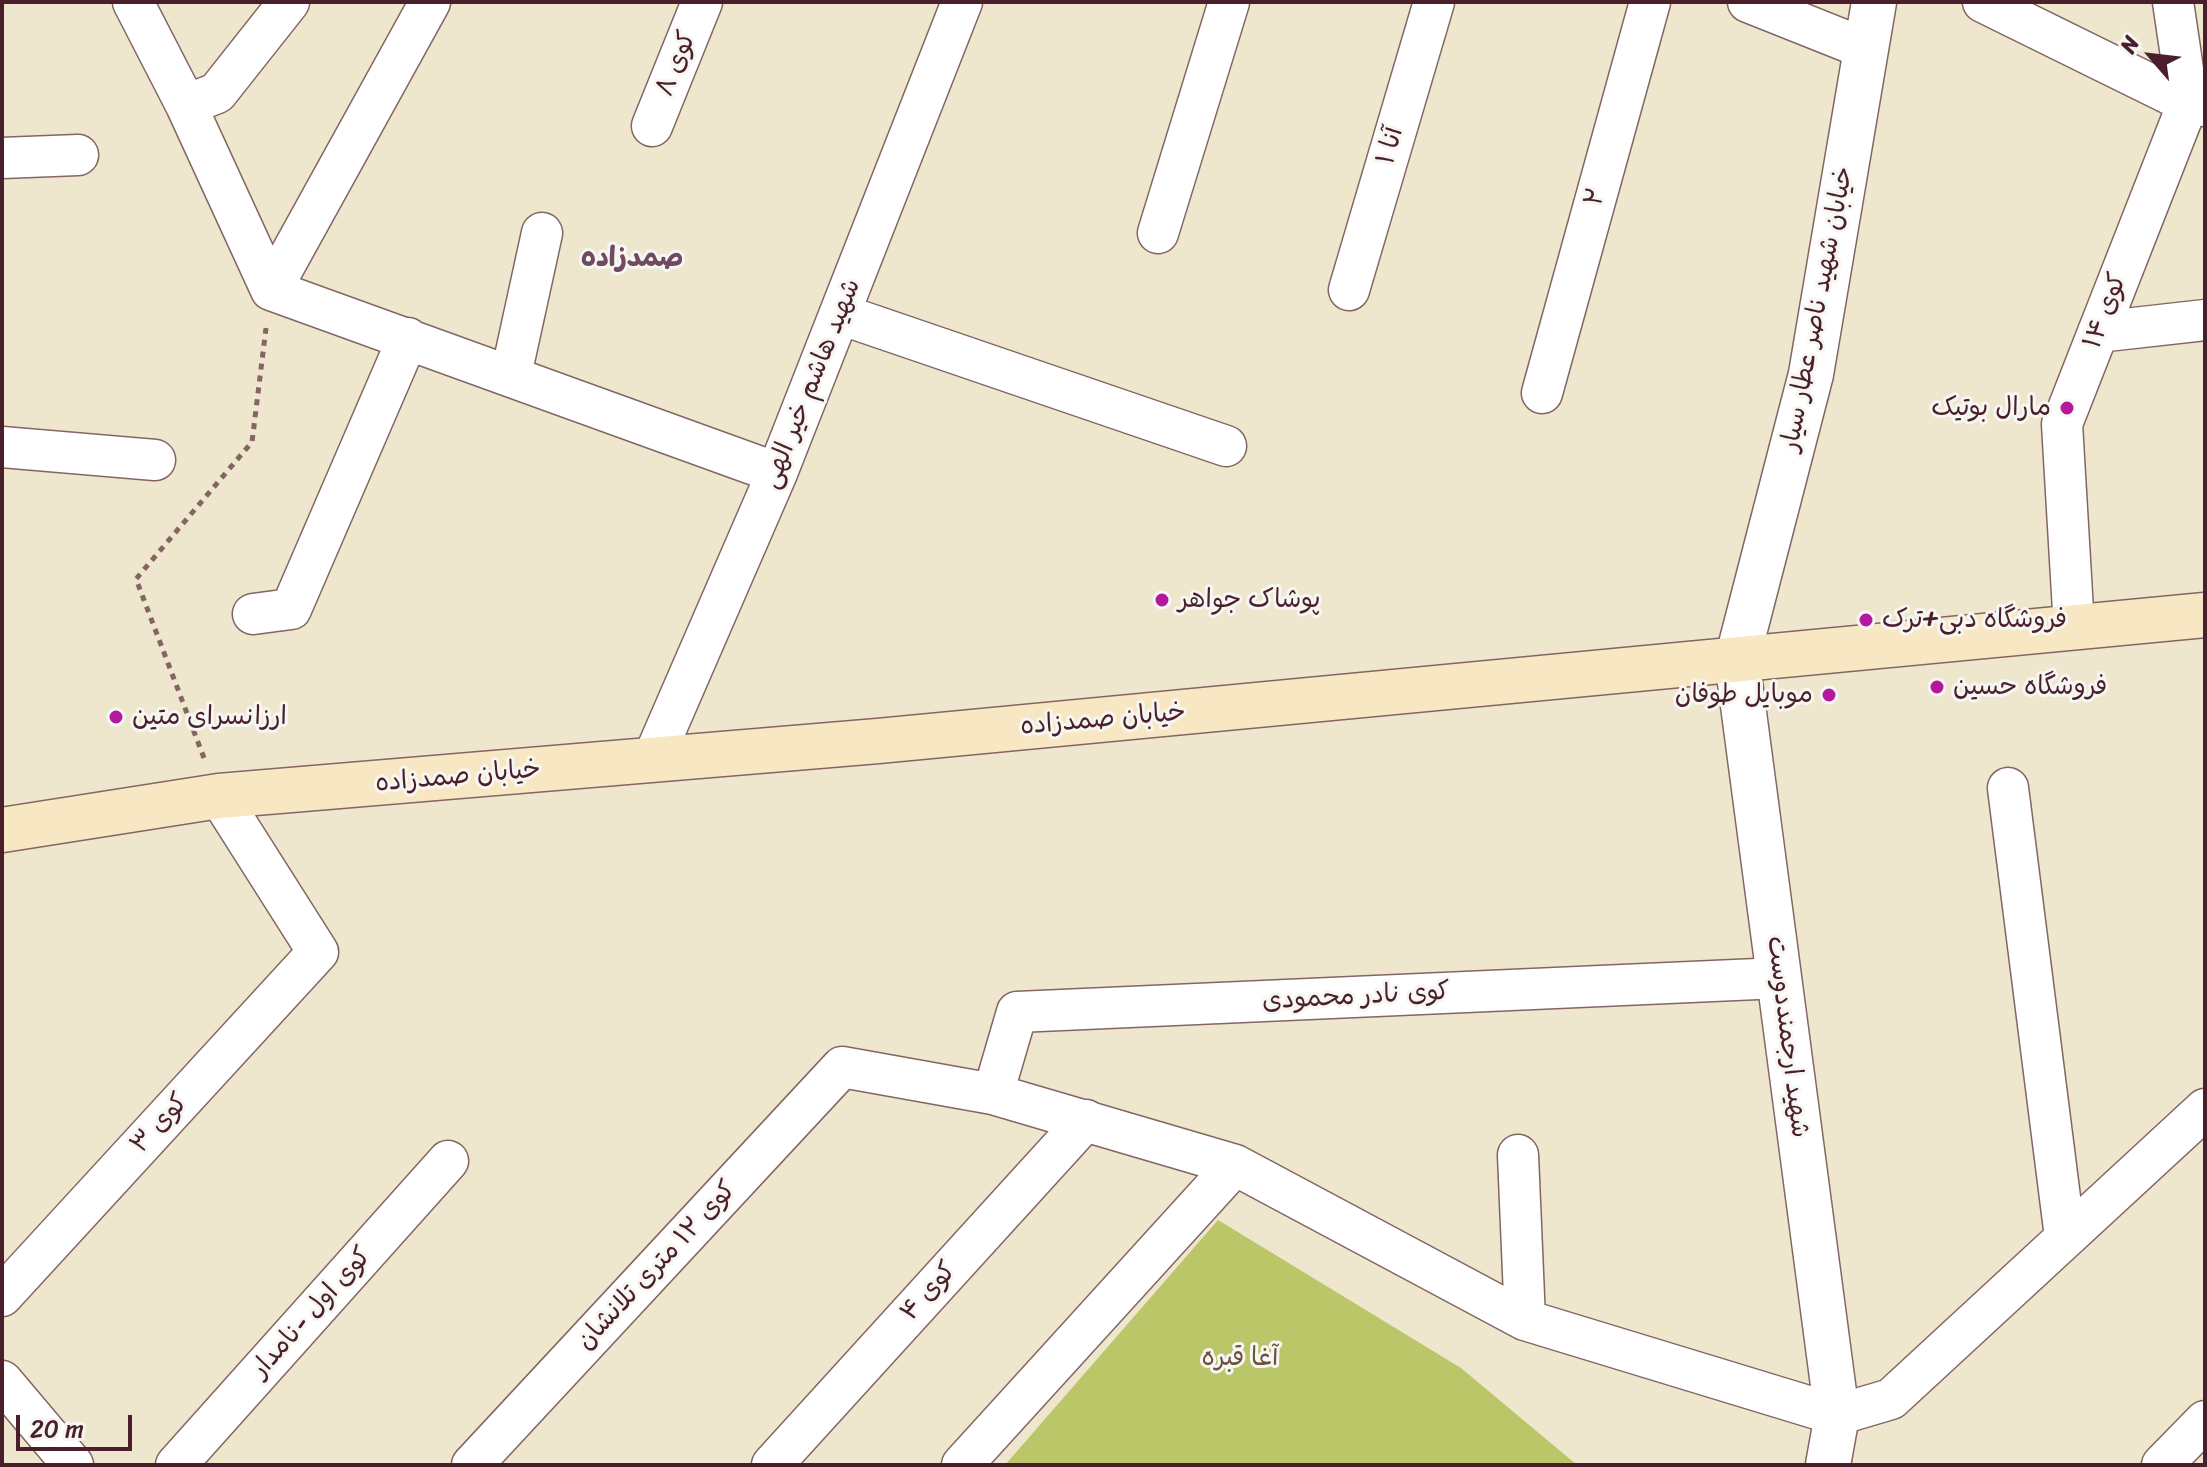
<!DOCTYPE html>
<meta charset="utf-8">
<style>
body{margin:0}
#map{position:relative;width:2207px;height:1467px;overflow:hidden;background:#efe6ce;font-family:Sriracha,sans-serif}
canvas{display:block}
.frame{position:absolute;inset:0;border:4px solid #4a1f2b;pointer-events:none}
.north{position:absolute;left:2111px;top:16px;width:80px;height:80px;-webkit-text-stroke:6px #f6f6f2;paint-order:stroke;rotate:298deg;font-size:22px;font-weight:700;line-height:32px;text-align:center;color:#4a1f2b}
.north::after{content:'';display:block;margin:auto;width:28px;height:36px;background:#4a1f2b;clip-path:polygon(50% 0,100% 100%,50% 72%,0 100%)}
.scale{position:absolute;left:16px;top:1415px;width:116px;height:36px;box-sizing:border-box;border:4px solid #4a1f2b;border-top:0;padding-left:10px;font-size:24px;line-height:28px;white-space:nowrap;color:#4a1f2b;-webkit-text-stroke:6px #f6f6f2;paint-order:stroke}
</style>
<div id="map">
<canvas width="2207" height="1467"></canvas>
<div class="frame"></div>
<div class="north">N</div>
<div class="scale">20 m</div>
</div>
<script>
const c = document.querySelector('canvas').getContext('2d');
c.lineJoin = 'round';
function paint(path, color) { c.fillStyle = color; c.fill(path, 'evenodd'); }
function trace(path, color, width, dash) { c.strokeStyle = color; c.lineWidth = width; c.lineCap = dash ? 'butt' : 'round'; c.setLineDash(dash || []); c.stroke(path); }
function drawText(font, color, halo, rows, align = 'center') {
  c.font = font + ' Sriracha,"Playpen Sans Arabic",sans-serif'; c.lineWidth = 6; c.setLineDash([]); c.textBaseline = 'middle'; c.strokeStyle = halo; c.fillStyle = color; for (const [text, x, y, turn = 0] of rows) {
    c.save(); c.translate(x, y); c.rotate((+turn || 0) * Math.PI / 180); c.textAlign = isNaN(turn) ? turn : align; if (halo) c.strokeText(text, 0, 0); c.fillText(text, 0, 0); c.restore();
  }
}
paint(new Path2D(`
 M1218,1220L1461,1368L1577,1465H1005Z`), '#bac668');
const minor = new Path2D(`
 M133,2L186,105L271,290L777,473
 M1748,2L1866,49
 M1983,2L2188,103L2205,106
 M186,105L217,93L289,2
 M652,126L702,2
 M2,158L78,155
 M1158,233L1229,2
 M271,290L430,2
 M1349,290L1434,2
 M840,314L1226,446
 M2098,332L2205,320
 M511,375L542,233
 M1542,393L1650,2
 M2,447L155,460
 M253,614L291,609L408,338
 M2074,628L2062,424L2188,103L2173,2
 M652,761L777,473L962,2
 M2008,788L2065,1237
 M993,1094L1017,1012L1780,978
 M1518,1155L1525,1320
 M2,1296L318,952L219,796
 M2,1381L73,1465
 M176,1465L448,1161
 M472,1465L842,1067L993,1094L1235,1165L1525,1320L1837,1415L1891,1399L2205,1109
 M772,1465L1086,1120
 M962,1465L1235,1165
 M2162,1465L2205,1421`);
const tertiary = new Path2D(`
 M1828,1465L1837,1415L1737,660L1811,374L1874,2`);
const secondary = new Path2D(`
 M2,830L219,796L878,741L2205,615`);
trace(minor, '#846564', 43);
trace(tertiary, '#846564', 47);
trace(secondary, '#846564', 47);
trace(new Path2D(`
 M204,758L136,579L252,442L266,328`), '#846564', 5, [6, 6]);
trace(minor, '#fff', 40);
trace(tertiary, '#fff', 44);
trace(secondary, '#f7e8c3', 44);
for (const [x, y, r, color] of [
 [2067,408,8,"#b5179e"],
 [1162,600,8,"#b5179e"],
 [1866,620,8,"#b5179e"],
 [1937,687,8,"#b5179e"],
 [1829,695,8,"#b5179e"],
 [116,717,8,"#b5179e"]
]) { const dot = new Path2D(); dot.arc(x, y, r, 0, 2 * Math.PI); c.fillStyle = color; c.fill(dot); trace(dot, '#f6f6f2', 3); }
drawText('26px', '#4a1f2b', '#f6f6f2', [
 ["کوی ۸",677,64,-68],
 ["آنا ۱",1391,146,-74],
 ["۲",1596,197,-75],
 ["خیابان شهید ناصر عطار سیار",1818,309,-79],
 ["کوی ۱۴",2106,311,-69],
 ["شهید هاشم خیر الهی",812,384,-68],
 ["خیابان صمدزاده",1103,720,-5],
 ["خیابان صمدزاده",458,777,-5],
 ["کوی نادر محمودی",1356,997,-3],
 ["شهید ارجمنددوست",1787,1037,83],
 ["کوی ۳",160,1124,-47],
 ["کوی ۱۲ متری تلانشان",657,1266,-47],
 ["کوی ۴",929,1292,-48],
 ["کوی اول -نامدار",312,1313,-48]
]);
drawText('26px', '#4a1f2b', '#f6f6f2', [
 ["مارال بوتیک",2051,408,"right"],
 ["پوشاک جواهر",1178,600],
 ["فروشگاه دبی+ترک",1882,620],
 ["فروشگاه حسین",1953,687],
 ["موبایل طوفان",1813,695,"right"],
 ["ارزانسرای متین",132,717]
], 'left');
drawText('26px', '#6c513d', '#f6f6f2', [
 ["آغا قبره",1240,1358]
]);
drawText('bold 28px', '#704a60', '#f6f6f2', [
 ["صمدزاده",632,259]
]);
</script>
